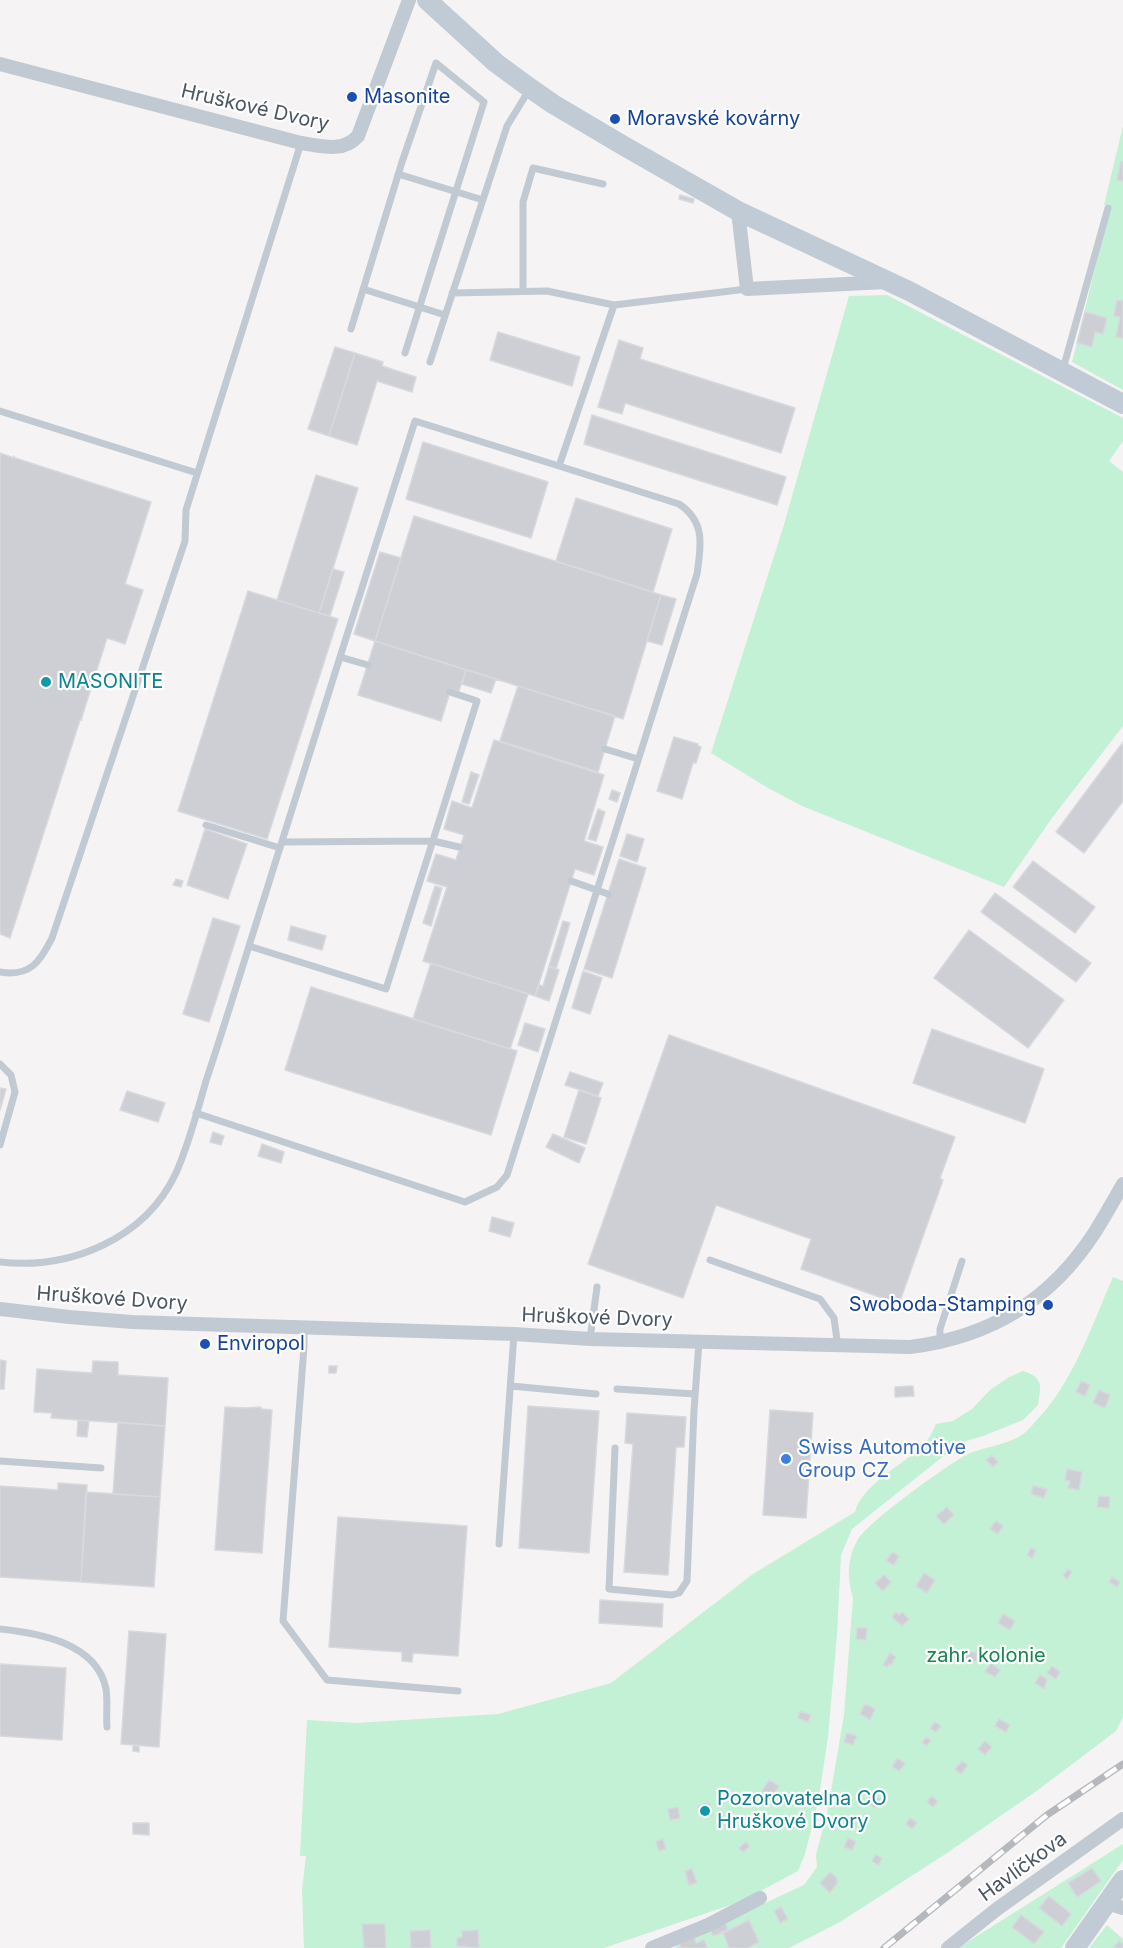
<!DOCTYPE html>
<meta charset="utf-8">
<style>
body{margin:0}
canvas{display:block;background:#f5f3f3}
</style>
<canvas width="1123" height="1948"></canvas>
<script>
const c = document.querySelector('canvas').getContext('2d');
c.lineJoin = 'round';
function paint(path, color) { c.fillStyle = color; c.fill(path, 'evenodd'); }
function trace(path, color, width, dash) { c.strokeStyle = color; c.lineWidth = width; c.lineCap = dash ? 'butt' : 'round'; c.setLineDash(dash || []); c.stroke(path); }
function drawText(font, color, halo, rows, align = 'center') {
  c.font = font + ' Inter,sans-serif'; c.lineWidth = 4.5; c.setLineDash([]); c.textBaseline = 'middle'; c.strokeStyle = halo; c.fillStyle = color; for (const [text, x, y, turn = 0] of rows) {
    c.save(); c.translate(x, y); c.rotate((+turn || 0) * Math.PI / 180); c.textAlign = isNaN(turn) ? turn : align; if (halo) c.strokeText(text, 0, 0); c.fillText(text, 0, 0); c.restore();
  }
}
paint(new Path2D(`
 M1123,126V390L1072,362L1110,207L1104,205Z
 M887,295L1123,418V441L1109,461L1123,472V726L1052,818L1004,887L802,806L768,788L711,753L783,528L849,296Z
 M1113,1277L1123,1281V1717L1116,1731L1038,1790L947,1853L840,1922L789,1948H674L679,1943L804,1885L817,1867L816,1854L827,1815L844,1715L853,1598C847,1579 847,1559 857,1541C866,1523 947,1465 968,1454C984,1447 1010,1444 1023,1434C1028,1431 1032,1425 1036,1421C1074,1381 1091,1327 1113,1277Z
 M1023,1371C1044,1377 1041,1387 1038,1405L1023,1420L983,1436L960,1443L852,1529L841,1555L837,1635L828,1737L818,1803L805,1854L798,1871L742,1901L604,1948H304L302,1890L306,1856H300L307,1720L357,1723L498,1714L611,1683L753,1574L855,1512C863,1483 904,1465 924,1444C929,1439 933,1431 936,1424L953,1421L972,1409L990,1390L1009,1377Z
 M1123,1844V1860L1061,1948H958Z
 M1107,1925L1123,1939V1948H1089Z`), '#c3f1d5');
const building = new Path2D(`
 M1121,161L1123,162V181L1117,180Z
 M680,195L694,199L693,203L679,199Z
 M1117,300L1123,301V338L1116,337L1120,317L1114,316Z
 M1085,312L1107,318L1103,334L1095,332L1092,347L1077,343Z
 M498,332L580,357L572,386L490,360Z
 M619,340L643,348L640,359L795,408L781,453L625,403L622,414L598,407Z
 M335,347L355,353L329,436L308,429Z
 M355,353L383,362L382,366L416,377L412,392L377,381L357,445L329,436Z
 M592,415L786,477L777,505L584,444Z
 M423,442L548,482L531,538L406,499Z
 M0,453L14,458V456L15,458L151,502L125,584L143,590L125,644L107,638L81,720H82H80L10,938L0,934Z
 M316,475L358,488L319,613L277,600Z
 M576,498L672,529L653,592L556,561Z
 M414,516L661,595L623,719L375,641Z
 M380,552L401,558L375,641L354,634Z
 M333,569L344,572L330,616L319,613Z
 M248,591L338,619L267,839L178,811Z
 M661,595L676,599L662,645L647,641Z
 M375,641L466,670L459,691L451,689L441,721L358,695Z
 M466,670L496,679L491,693L462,684Z
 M518,686L615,716L598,772L500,741Z
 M674,737L698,744V746L701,747L696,763H693L682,799L657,791Z
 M494,740L604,775L584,841L603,847L594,875L575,869L535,996L423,961L447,887L427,881L436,854L456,860L464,835L444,829L452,801L472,808Z
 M1123,742V801L1084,853L1056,832Z
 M471,772L479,775L469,804L462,802Z
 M612,790L620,793L617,802L609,799Z
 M598,809L605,812L596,841L588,839Z
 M205,829L247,844L228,899L187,885Z
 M627,834L644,839L637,862L620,856Z
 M619,859L646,868L612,978L584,969Z
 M1033,861L1095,907L1075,933L1013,887Z
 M176,879L183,881L181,887L173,885Z
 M435,886L442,888L431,926L423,923Z
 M995,893L1091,963L1076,982L981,912Z
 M213,918L240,926L209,1022L183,1014Z
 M563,921L570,923L556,969L549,966Z
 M291,926L326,936L322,950L288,940Z
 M969,930L1064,1000L1028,1048L934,978Z
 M431,963L528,994L510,1049L413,1019Z
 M549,966L559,970L549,1001L535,996L539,985L543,986Z
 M583,971L602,978L590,1014L572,1008Z
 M311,987L517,1051L491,1135L285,1070Z
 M525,1023L545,1029L538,1052L518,1045Z
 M932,1029L1044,1069L1025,1123L913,1083Z
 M669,1035L955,1137L940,1178L943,1180L899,1304L801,1269L811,1239L716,1205L683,1298L588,1264Z
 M570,1072L603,1083L598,1096L565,1085Z
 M0,1088L6,1089L0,1110Z
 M579,1090L601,1098L586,1144L564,1137Z
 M127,1091L165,1103L158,1122L120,1110Z
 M213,1132L224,1136L221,1145L210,1142Z
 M553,1134L585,1148L579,1163L546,1147Z
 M262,1144L284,1152L281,1163L258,1156Z
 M492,1217L514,1223L510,1237L489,1231Z
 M0,1360L6,1361L4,1389H0Z
 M93,1361L118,1362V1375L168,1378L165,1426L51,1418L52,1413L34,1412L37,1369L92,1373Z
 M329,1366H337L336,1373H329Z
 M1081,1381L1090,1385L1085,1396L1076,1392Z
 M913,1386L914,1396L895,1397V1387Z
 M1099,1390L1110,1395L1105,1408L1093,1403Z
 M528,1406L599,1411L589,1553L519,1548Z
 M225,1407L246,1408L261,1407V1409L272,1410L262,1553L215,1550Z
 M770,1410L813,1413L806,1518L763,1515Z
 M627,1413L686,1417L684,1447H676L668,1575L624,1572L633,1444L625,1443Z
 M78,1420L89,1421L87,1437L77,1436Z
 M118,1422L165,1426L160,1497L113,1494Z
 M992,1455L998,1462L993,1467L986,1460Z
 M1067,1469L1082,1472L1079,1490L1068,1488L1070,1481L1065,1480Z
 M58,1483L87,1485L81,1582L0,1577V1486L58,1490Z
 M1033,1486L1047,1489L1044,1498L1031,1494Z
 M86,1492L160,1497L154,1587L81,1582Z
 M1099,1496L1110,1497L1109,1508L1097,1507Z
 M947,1507L954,1515L944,1524L936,1516Z
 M338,1517L467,1526L458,1656L413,1653L412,1662L402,1661V1652L329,1647Z
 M996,1521L1003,1526L998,1534L990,1529Z
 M1031,1548L1036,1550L1032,1558L1027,1555Z
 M892,1552L899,1556L894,1565L886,1561Z
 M1068,1569L1072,1572L1067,1579L1063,1576Z
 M924,1573L935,1580L927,1593L916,1586Z
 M884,1575L891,1582L883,1591L875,1583Z
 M1112,1577L1120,1582L1117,1587L1109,1582Z
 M600,1600L663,1604L662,1627L599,1623Z
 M896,1612L899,1615L902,1612L909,1619L902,1626L892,1617Z
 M1003,1614L1015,1621L1010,1630L998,1623Z
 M857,1628H867L866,1640L856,1639Z
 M129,1631L166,1634L159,1747L121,1744Z
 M965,1652H976L977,1661L966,1662Z
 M890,1653L896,1657L891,1665L889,1664L887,1667L883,1665Z
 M991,1663L1000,1670L995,1677L985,1672Z
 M0,1664L66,1668L62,1740L0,1736Z
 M1052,1666L1060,1672L1056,1679L1047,1673Z
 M1040,1675L1047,1679L1044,1689L1035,1683Z
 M865,1704L875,1709L870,1720L860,1714Z
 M800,1711L811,1715L808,1722L798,1718Z
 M999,1719L1010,1725L1006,1732L995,1726Z
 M935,1722L941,1726L936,1732L930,1728Z
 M847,1733L857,1736L853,1745L844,1742Z
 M926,1737L931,1740L927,1746L922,1743Z
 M985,1741L992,1747L985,1755L978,1749Z
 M133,1745L139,1746V1752L133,1751Z
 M898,1758L905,1764L899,1771L892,1766Z
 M962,1761L968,1765L961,1774L955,1769Z
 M769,1780L779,1786L772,1797L762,1791Z
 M871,1793L881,1800L875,1808L866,1802Z
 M931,1796L938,1801L933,1807L927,1802Z
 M709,1803L712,1815L701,1818L698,1806Z
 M678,1807L680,1818L670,1820L668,1809Z
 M910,1818L917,1823L912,1829L906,1824Z
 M133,1823H149V1835L133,1834Z
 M848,1838L856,1842L852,1850L844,1847Z
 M663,1839L666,1849L659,1851L656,1841Z
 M746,1842L750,1846L743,1852L739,1848Z
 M876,1854L882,1859L878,1865L872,1861Z
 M1092,1868L1101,1881L1077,1897L1068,1883Z
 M692,1869L697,1883L689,1885L685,1871Z
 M830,1872L837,1878L836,1880L838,1882L830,1893L820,1883Z
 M1049,1896L1071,1914L1062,1926L1039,1908Z
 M781,1907L788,1919L780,1923L774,1911Z
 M1021,1915L1044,1932L1034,1944L1012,1927Z
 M749,1920L759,1942L748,1948H729L723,1933Z
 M725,1922L728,1930L713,1936L710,1929Z
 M362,1924H385L386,1948H364Z
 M430,1930L431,1948H411L410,1931Z
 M478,1930L479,1948L457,1946V1938L462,1937V1931Z
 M694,1937L696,1943L704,1940L708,1948H681L679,1943Z
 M1119,1941L1123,1944V1948H1113Z`);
paint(building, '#cdcfd5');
trace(building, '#d7d9de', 1.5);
trace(new Path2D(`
 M398,174L483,200
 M363,289L445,315
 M523,291V202L533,168L603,184
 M452,293L547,291L614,305
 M351,329L402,162L436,63L484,102L405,353
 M430,362L507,126L529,90
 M1063,369L1108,208
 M0,411L197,473
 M368,665L340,657L415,421L559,466L614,305L747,289
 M605,749L638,759
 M206,825L280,848
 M282,842L433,841L459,847
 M571,881L608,894
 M249,946L340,657
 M0,972C30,977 40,962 52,938L185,541L186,510L301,143
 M0,1064L11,1075L15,1092L0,1145
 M196,1113L465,1202L497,1187L507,1175L697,574C701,546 706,522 679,504L559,466
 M710,1260L820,1299L834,1318L838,1347
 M0,1262C70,1270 145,1239 176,1173C189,1144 197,1112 206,1081C221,1036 235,991 249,946L386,989L477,701L450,692
 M304,1328V1347L283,1621L327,1680L458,1691
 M590,1339L597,1287
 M940,1342V1329L962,1261
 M511,1386L596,1394
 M617,1389L695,1394
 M615,1448L609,1589L672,1595L679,1593L687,1581L694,1410L699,1342
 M0,1461L101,1468
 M499,1544L514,1334
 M0,1629C39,1633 97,1643 106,1689C108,1701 106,1715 107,1727`), '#c1cad2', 7);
trace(new Path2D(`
 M0,64L301,143C321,146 343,153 358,136L409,0
 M738,211L747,289L886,282
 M0,1309L69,1317L132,1322L514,1334L590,1339L910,1347C991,1337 1051,1300 1095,1232C1105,1216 1114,1200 1123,1184
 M1107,1903L1123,1908
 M652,1948L708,1925L760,1898
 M948,1948L997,1909L1123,1819`), '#c1cad2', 14);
trace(new Path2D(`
 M427,0L496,63L530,88L553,104L624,146L738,211L909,291L1123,404
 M1075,1948L1123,1880`), '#c1cbd6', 20);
const rail = new Path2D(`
 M884,1948L1047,1815L1123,1764`);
trace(rail, '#b5b8bd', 7);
trace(rail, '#fff', 4.5, [14]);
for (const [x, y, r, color] of [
 [352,97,6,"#1a4fb4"],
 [615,119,6,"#1a4fb4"],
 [46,682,6,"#0f9aa8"],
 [1048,1305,6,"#1a4fb4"],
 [205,1344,6,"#1a4fb4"],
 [786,1459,6,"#3f7fe0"],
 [705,1811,6,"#0f9aa8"]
]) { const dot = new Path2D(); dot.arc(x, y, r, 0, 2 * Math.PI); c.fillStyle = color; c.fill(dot); trace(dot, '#fff', 2); }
drawText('20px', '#164399', '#fff', [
 ["Masonite",364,97],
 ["Moravské kovárny",627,119],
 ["Swoboda-Stamping",1036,1305,"right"],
 ["Enviropol",217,1344]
], 'left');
drawText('20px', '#4a5661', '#fff', [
 ["Hruškové Dvory",255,108,13],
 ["Hruškové Dvory",112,1299,4],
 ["Hruškové Dvory",597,1318,2],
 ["Havlíčkova",1023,1867,-36]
]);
drawText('20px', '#0d838f', '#fff', [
 ["MASONITE",58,682],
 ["Pozorovatelna CO",717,1799],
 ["Hruškové Dvory",717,1822]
], 'left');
drawText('20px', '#366cbe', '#fff', [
 ["Swiss Automotive",798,1448],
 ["Group CZ",798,1471]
], 'left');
drawText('20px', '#17864f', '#fff', [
 ["zahr. kolonie",986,1656]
]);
</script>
